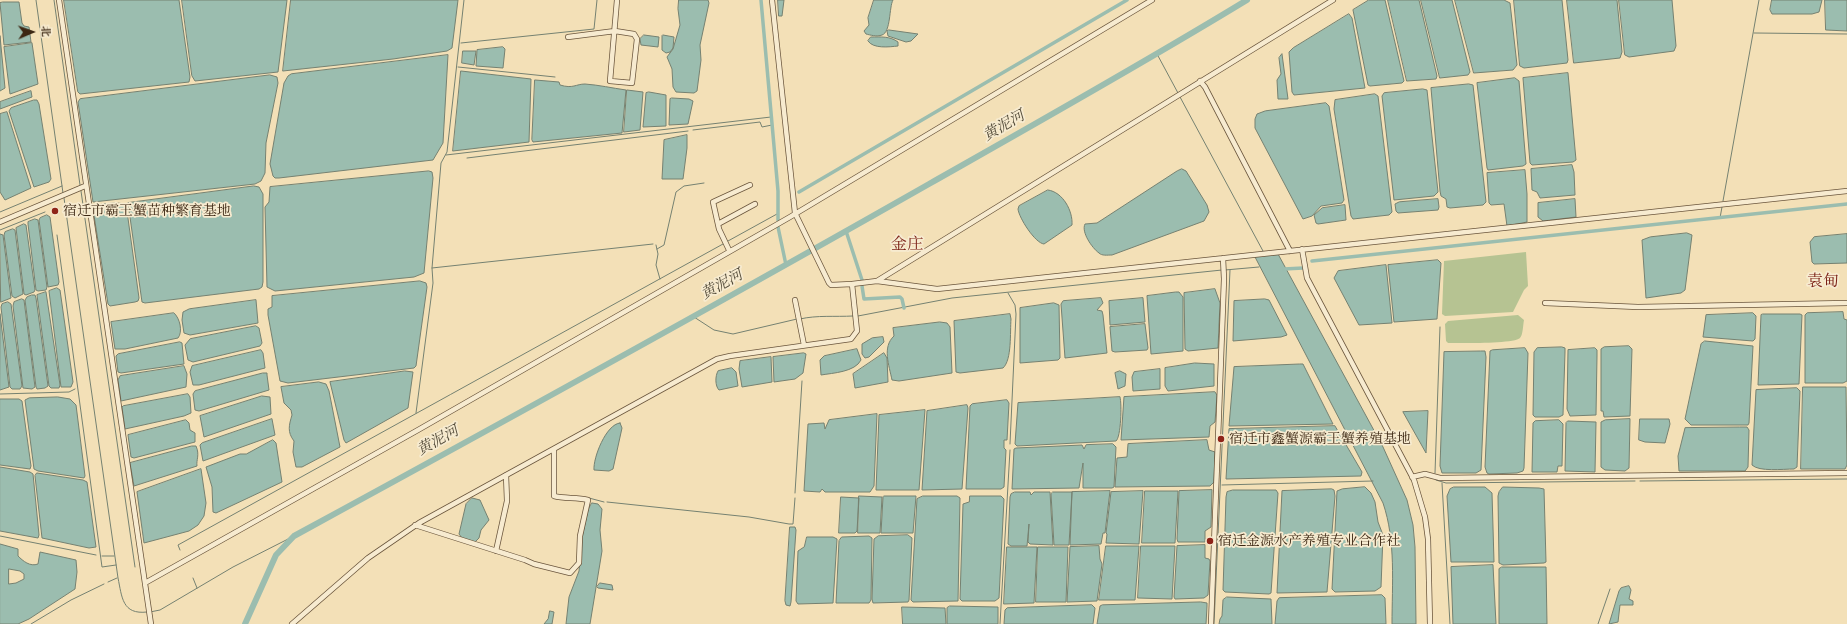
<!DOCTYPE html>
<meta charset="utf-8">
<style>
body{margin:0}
#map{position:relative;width:1847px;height:624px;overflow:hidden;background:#f3e0b7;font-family:"Old Standard TT","Noto Serif SC",serif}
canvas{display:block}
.north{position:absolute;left:12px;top:12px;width:40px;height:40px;-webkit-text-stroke:3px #f7ebd0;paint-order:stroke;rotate:88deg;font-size:11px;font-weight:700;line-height:16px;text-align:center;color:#3c2713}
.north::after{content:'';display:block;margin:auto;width:14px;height:18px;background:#3c2713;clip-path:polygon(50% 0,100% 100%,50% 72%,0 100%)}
</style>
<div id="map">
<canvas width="1847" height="624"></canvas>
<div class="north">北</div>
</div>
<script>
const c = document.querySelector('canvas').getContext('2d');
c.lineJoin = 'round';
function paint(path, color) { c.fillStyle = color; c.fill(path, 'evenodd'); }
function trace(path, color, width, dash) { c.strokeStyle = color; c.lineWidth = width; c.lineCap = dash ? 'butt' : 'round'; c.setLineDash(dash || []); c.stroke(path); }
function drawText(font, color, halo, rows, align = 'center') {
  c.font = font + ' "Old Standard TT","Noto Serif SC",serif'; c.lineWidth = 3.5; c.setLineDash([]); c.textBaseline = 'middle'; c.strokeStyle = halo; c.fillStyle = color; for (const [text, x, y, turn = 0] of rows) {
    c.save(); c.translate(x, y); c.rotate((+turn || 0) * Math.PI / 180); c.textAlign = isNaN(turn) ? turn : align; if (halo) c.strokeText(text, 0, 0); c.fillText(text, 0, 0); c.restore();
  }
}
paint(new Path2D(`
 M1526,252L1528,286L1524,290L1513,312L1445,316L1442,314L1444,261Z
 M1518,315L1524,320C1523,325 1523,335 1520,338C1514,344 1459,343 1448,343L1446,341L1445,324L1448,321Z`), '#b6c392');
const water = new Path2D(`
 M64,0H179L190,77L189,82L80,94L78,92Z
 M182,0H287L278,72L195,81L192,76Z
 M291,0H458L452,48L447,51L393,59L283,71Z
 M679,0H708L709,3L700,45L701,60L697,91L694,93L676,92L673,87L672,69L667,57L673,49L680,25L678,9Z
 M778,0H784L782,16H779Z
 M874,0H893C889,7 891,32 882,35C877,37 870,35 866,34L864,31L869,25L868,18Z
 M1369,0H1385L1404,81L1402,83L1370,86L1368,85L1353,10Z
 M1388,0H1419L1437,76L1436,79L1407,81Z
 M1421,0H1452L1470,72L1468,75L1440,78Z
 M1455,0H1504L1510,3L1517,65L1513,70L1474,73Z
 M1514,0H1562L1568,60L1567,63L1524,68L1520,66Z
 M1567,0H1617L1622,52L1620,58L1574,63Z
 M1619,0H1672L1676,46L1674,51L1629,57L1625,55Z
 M1772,0H1822L1819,12L1812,14H1772L1770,10Z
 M1825,0H1847V31L1826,30Z
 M3,2H19L22,23L24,26L29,27L31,42L4,45L0,3Z
 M1349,14L1352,18L1365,88L1294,95L1292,92L1289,52L1293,48Z
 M889,30L918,34L911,41L906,42L888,36L887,31Z
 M644,35L659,37L658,47L641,45L640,39Z
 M663,35L674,37L673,48L670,52L666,53L662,50V36Z
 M0,36L5,88L0,91Z
 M871,37C881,37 890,36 898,42V46C889,47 873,49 868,41Z
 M32,43L38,84L10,94L4,47Z
 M503,47L505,49L503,68L476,66L477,50Z
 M463,51H476L474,65L462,63Z
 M1282,54L1288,99H1278L1277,80L1281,74L1279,58Z
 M448,55L443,143L433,160L279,178H275L273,176L270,164L284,83L288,76L291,74Z
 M461,71L531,79L529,142L453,151Z
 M1568,73L1576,160L1573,162L1532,165L1530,163L1523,78Z
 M270,75L277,77L278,83L266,143L265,173L261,181L255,184L93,202L78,102L80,99Z
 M1515,78L1519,81L1526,164L1523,166L1488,170L1487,168L1477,83Z
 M535,80L559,82L560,85C573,89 576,84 585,84C599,85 612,88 626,90L622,133L533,142L532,140Z
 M1469,84L1473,85L1486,202L1483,205L1450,208L1447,207L1446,199L1441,196L1440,191L1431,88Z
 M1423,89L1427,90L1438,192L1434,196L1394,200L1382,96L1384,93Z
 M627,90L643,92L640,130L624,132Z
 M31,91L32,97L0,109V102Z
 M649,92L666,95V126L643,127L646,93Z
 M1375,94L1378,96L1392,212L1389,215L1353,219L1351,216L1334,109L1335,100Z
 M672,98L689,99L693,101L688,124L669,125L670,99Z
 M34,100H37L39,104L51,179L49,182L34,187L9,111L11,108Z
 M1326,103L1329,106L1344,200L1342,203L1321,206L1312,216L1303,219L1255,128V119L1257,114L1265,111Z
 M7,112L31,188L5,200L0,192V114Z
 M687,135V148L683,179H662L664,140Z
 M1572,165L1574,172L1575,195L1540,198L1537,192L1532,190L1531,169Z
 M1182,169L1186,171L1207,205L1209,212L1204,221L1112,255C1107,255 1102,256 1099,253C1092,248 1081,232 1085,224L1097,223L1177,171Z
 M1525,170L1527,194V222L1507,226L1504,204L1491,205L1489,203L1487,173Z
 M429,171L432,172L433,178L424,273L414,277L275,291L267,287L265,207L269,202L270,187Z
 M254,186L259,187L263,194V282L262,287L259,289L145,303L142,302L128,203Z
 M1048,190C1063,192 1073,211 1072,225L1044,244C1035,243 1019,218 1018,209L1019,206Z
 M1438,199L1439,207L1438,210L1398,213L1396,211L1395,204L1399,202Z
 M1575,199L1576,217L1543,221L1538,217V203Z
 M117,203L126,204L139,298L138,301L135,302L110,306L108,304L93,209L102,204Z
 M1345,205L1346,220L1318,224L1316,223L1314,215L1322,208Z
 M47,215L50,217L59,282L58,285L48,287L39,220L40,218Z
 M35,219L38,220L47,287L46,290L38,291L36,290L28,224V222Z
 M24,224L26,225L35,290L34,292L26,295L24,294L16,228Z
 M13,229L15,230L23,294L15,298L12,296L4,235L5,232Z
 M1687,233L1692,235L1685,290L1681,293L1646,298L1642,240L1650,237Z
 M0,234L3,235L11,298L1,302Z
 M1847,234V263L1814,264L1812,262L1810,242L1814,237Z
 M1278,254L1383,447L1407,500L1413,525L1415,547L1416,624H1392C1392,584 1396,541 1383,503L1255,257Z
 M1438,260L1441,263L1437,319L1394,322L1388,265Z
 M1386,265L1392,323L1359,325L1334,278L1338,271Z
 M420,281L426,283L427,287L416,366L414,368L288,383L280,381L268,315V309L272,307V296Z
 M57,288L60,290L73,382L71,387H61L49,291Z
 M1215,289L1220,303L1218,348L1188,351L1185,349L1184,293Z
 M46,292L60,385L59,388H51L49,386L37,295Z
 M1176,292H1179L1183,297V351L1151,354L1147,296Z
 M32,295H35L36,298L48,386L45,388L37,389L36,387L25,300L27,297Z
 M1101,298L1103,303L1097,310L1102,311L1103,315L1107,353L1065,358L1061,304L1063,301Z
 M1143,298L1145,322L1110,325L1109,301Z
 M22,299L24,300L35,387L32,389L23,388L13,306L14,302Z
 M1265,299L1269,300L1287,335L1281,337L1233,341L1234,301Z
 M256,300L258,323L190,335L184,333L182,320L183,312L189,309Z
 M8,302L11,304L22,386L20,389H12L10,387L1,307L2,304Z
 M1054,303L1059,305L1060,358L1058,360L1020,363V308Z
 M1843,312L1844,319L1847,320V381L1843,383H1805V315L1807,313Z
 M174,313C180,318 183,332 178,338L125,349H115L111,322Z
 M1753,313L1756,316L1755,339L1753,341L1703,337L1706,315Z
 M0,314L9,387L0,390Z
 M1010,314L1011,319C1010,332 1012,360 1003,368L960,373L956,372L954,321Z
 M1763,314H1800L1802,315L1799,384L1758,385L1761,315Z
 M940,322L947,323L950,327L952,373L899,381L892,380C889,365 882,347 894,336L893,328Z
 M1145,324L1148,348L1147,350L1115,352L1112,351L1110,327Z
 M256,326L259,328L262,343L260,346L193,362L188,360L185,345L190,339Z
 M883,337L884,342L869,357L865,358L862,354V344L872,338Z
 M1705,341L1753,346L1749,423L1748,425H1691L1685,419L1701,344Z
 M180,342L182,343L184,364L121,373L118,372L116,356L118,354Z
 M1629,346L1632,349L1630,416L1604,417L1603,411H1601V349L1604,347Z
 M1562,347L1565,348V352L1563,415L1559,417H1535L1533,415L1534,352L1537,348Z
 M1525,348L1528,353L1524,468L1523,471L1517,473L1489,474L1487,473L1485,467L1490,351L1492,350Z
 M1595,348L1597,350V356L1596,415L1570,416L1567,409L1568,350Z
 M857,349L861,360C855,372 833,373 821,375L820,360L824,356Z
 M261,350L263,353L265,368L199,385H193L190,372L192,366Z
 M1481,351H1485L1486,357L1481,470L1476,473H1442L1440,466L1444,352Z
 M804,353L806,354L803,373L795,379L774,382L773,357Z
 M884,353L887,358L888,382L855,388L853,374Z
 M771,357L772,382L742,387L739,369L740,361Z
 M1195,363L1214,364V386L1168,391L1165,386V368Z
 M1300,364H1303L1333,424L1229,426L1234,367Z
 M184,366L187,374L186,387L121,401L118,380L120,376Z
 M732,368L736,372L738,386L719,390C715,386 715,376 718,371Z
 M1160,369V389L1133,391L1132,377L1134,372Z
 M405,371L413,372L408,408L346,443L344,440L330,382Z
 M1120,371L1126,374L1125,386L1118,389L1115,373Z
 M263,373H267V375L269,390L199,411L195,410L193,394L195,391Z
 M319,382L326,384L329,391L340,447L302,467H296L293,452L294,441C287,432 289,425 292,415L291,410L284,403L281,387Z
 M1803,387H1846L1847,465L1845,469H1801Z
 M1797,388L1800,391L1797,467L1794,469C1783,469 1759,472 1752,465L1756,390Z
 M1215,392L1217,395L1215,422L1210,426L1209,437L1121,440L1124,397Z
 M188,394L190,397L191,413L184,416L125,429L122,407L123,406Z
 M262,396L270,397L271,414L204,437L200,416Z
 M58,397L70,399L76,405L85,476L84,478L38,471L34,469L25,400L29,398Z
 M1120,397C1122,404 1121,437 1116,441L1017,446L1015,444L1018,403Z
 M0,399H19L22,401L31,466L30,469L0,465Z
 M1007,400L1009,403L1007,440H1004V448L1006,450L1004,487L1001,489H966L970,406L972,404Z
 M967,405L968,408L962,489L922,490L927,411Z
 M925,410L919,490H876L879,415Z
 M1428,411L1426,453L1403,412Z
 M877,414L874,486L870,492H825L822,489L820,492L804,491L808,424L824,423L825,429L829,420Z
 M272,419L275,435L203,461L200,445L202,443Z
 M1630,419L1629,468L1625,471L1605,470L1601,467V422L1605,420Z
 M1640,419H1669L1670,424L1665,443L1645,442L1639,440Z
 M186,420L189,423L190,430L195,433V442L134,458L131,457L128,435Z
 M1559,420L1563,424L1562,466H1558L1557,472H1532L1533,423L1535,421Z
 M1568,421L1596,422L1595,472L1565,471L1566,423Z
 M620,423L622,428L613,469L609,471L594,470C593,458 606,424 620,423Z
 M1335,426L1362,472L1361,476L1226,479L1229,429Z
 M1740,427H1747L1749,430L1748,467L1745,471H1679L1678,456L1685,428Z
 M273,440L276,443L282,482L216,513L213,512L212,487L206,467L240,454H246Z
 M1207,440L1209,450L1215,452L1214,482L1210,486L1115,487L1117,458L1127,457L1128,444Z
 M1113,444L1116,447L1114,487L1112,488H1083V463L1079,488L1012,489L1014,449L1016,448L1082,445L1084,449L1086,445Z
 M192,446H196C200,455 196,460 197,466L134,486L130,463Z
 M0,467L30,472L33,474L39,535L38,538L0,531Z
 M201,469L206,503L204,516L198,525L189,531L144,543L137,492Z
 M37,473L83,480L87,482L96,547L89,548L42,538L35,476Z
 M1365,487L1371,493L1375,502L1378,522L1383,535L1381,587L1375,591L1335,592L1332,589L1337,491L1342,489Z
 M1454,487H1485L1492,493L1494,562H1451L1447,496L1450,489Z
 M1503,487L1539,488L1544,489L1546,562L1544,563L1503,565L1499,563L1498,496L1499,492Z
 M1332,489L1334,490L1335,496L1327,592L1277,593L1282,491Z
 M1212,490L1211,527L1205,531V542H1178L1177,539L1179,491Z
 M1233,490H1276L1278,493L1271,593L1269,594L1225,592L1223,590L1226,497L1227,492Z
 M1110,491L1105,533H1103L1101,544L1070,545L1072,492Z
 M1143,491L1139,544L1106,543L1107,534L1106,533L1111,492Z
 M1145,491H1178L1175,543H1142Z
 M1015,492H1030L1031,495L1034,492H1050L1053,545L1030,544L1028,542L1029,524L1027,546H1011L1008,544L1010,497L1011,494Z
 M1053,492H1072L1069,545H1054L1051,494Z
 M859,496L882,497L880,533H858Z
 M884,496H916L913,533H881L883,497Z
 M923,496H957L960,498L958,601L913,602L911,600L917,499Z
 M970,496H1001L1004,499L999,598L995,601H962L960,599L963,504L969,502Z
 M841,497L859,498L857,531L855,533H839Z
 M472,498L480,500L489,520L481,530L479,538L475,542L462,538L459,534L466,504Z
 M592,503L598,504L602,509L600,530L602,551L590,624H566L569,597L579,571L582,537L588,510Z
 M790,527H795L796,530L791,602L790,606L786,605L785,601Z
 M908,535L912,538L909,600L908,602L873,603L872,599L874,539L878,536Z
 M807,537H833L837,539L833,603L798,604L796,601L798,551L804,547Z
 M842,537L869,536L872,538L871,600L869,603H836L839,541Z
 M0,544L18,549V556C23,561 30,567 38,564L40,552L76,560L77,572L75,589L29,619L18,624H0ZM9,569L20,571L24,574V579L16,583L9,584Z
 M1205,545V558L1209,559L1210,561L1208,595L1204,598L1175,599L1174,597L1177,546Z
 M1099,546L1100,559L1102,564L1097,601L1067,602L1070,547Z
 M1106,546H1139L1135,600H1099Z
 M1141,546H1175L1172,599L1138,598Z
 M1007,547H1037L1034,603L1004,604Z
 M1038,547H1068L1066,602H1036Z
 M1493,565L1496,624H1453L1451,567Z
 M1502,567H1546L1547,624H1499V569Z
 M600,583L612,585L613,590L598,588L597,587Z
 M1629,586L1631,590L1629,599L1633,601V605H1620L1618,622L1609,624L1619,591L1621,588Z
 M1382,595L1385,598L1386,624H1275L1277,601L1279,598Z
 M1227,597L1271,599L1272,624H1219L1220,619L1222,616L1223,600Z
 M1201,602L1207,603V606L1206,624H1097L1100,606L1102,605Z
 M1092,605L1095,608L1093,624H1004L1005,610L1007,608Z
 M950,606L998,607V624H947V608Z
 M902,607L945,608L946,624H903Z
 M550,611L554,612L552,624H544L548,619Z`);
paint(water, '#9bbdaf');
trace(water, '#758171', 1);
trace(new Path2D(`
 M36,0L63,193
 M54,0L80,185
 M1754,33L1847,34
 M461,43L594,29L597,0
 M1157,54L1178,93
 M458,67L555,77
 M1180,97L1263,251
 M693,130L760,122L762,127L772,125
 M446,155L771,117
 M467,158L688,131
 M81,191L135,567
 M64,198L118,578C122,597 122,615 147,612
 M1723,201L1759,0
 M0,212L62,186
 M1720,218L1722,207
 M0,230L45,212
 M57,235L102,567L116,565
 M728,241L777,214
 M656,245L658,254L656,265L660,279
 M657,249L664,245L676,192L684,186L704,183
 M432,268L653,244
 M1225,270L1259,267
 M1008,293L1015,305L1016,314L1010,444
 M858,316L952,298L1222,270
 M694,317L714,330L733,334L797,319
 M800,319C817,315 835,317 853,316
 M0,394L69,392L75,389
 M416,413L433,283L432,268L441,163L447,152L464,0
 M1435,473L1440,327
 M1436,480L1446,483L1635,481
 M1640,481L1847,479
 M1442,483L1450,624
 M1222,485L1373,481
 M795,493L802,381
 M589,498L604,502
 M607,502L749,517L789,524H793L795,498
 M0,536L96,555
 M180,550L178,545L723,244
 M102,556H114
 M193,578L197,588
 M108,582L117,578
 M150,612L160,610L233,567L294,536
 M31,624L71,600L104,584
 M1000,624L1010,450
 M1214,624L1230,270
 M1598,624L1610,589`), '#758171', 1);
trace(new Path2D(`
 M761,0L778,191V220
 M799,192L1127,0
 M778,227L786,265
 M846,231L862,280
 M1312,261L1847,204
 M1284,269L1303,268
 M862,286L864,299L900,297L902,299L904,308`), '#9bbdaf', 3.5);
trace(new Path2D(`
 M245,624L276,555L294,536C507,420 718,304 929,184C1035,124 1142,64 1247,0`), '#9bbdaf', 6);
const minor = new Path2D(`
 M59,0L151,624
 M772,0L795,213L829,283L831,285L852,284
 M568,37L615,31L634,34L637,39L632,83L610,81L617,0
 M1200,81L1205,87L1290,251
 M0,222L85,186
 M718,224L755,204
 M1302,249L1307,278L1414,480L1425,517L1428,539L1430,624
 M729,250L719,229L713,202L750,185
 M877,281L1333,0
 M795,300L804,345
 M1545,303L1638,307L1847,303
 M1412,477L1425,474L1440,478L1847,473
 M415,525L525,560L534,564L570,573L579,563L580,536L588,500C576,497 565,499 554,496V449
 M496,551L507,501L506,475
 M145,583L418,430L790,217L1152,0
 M292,624L368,558L419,523L717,359L730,356L851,339L857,331L852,284L877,281L937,289L1847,191
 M1211,624L1224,279L1223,258`);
trace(minor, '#6a553c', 6);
trace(minor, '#f7ebd0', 4.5);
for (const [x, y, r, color] of [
 [55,211,4,"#8f2418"],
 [1221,439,4,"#8f2418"],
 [1210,541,4,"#8f2418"]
]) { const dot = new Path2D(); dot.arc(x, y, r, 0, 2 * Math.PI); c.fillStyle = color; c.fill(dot); trace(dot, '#f7ebd0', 1.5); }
drawText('14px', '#3c2713', '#f7ebd0', [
 ["宿迁市霸王蟹苗种繁育基地",63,211],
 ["宿迁市鑫蟹源霸王蟹养殖基地",1229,439],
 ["宿迁金源水产养殖专业合作社",1218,541]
], 'left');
drawText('italic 15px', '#544c3a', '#f7ebd0', [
 ["黄泥河",1004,126,-30],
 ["黄泥河",722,285,-29],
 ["黄泥河",438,441,-29]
]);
drawText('16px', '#7a1f14', '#f7ebd0', [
 ["金庄",907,245],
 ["袁甸",1823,282]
]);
</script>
